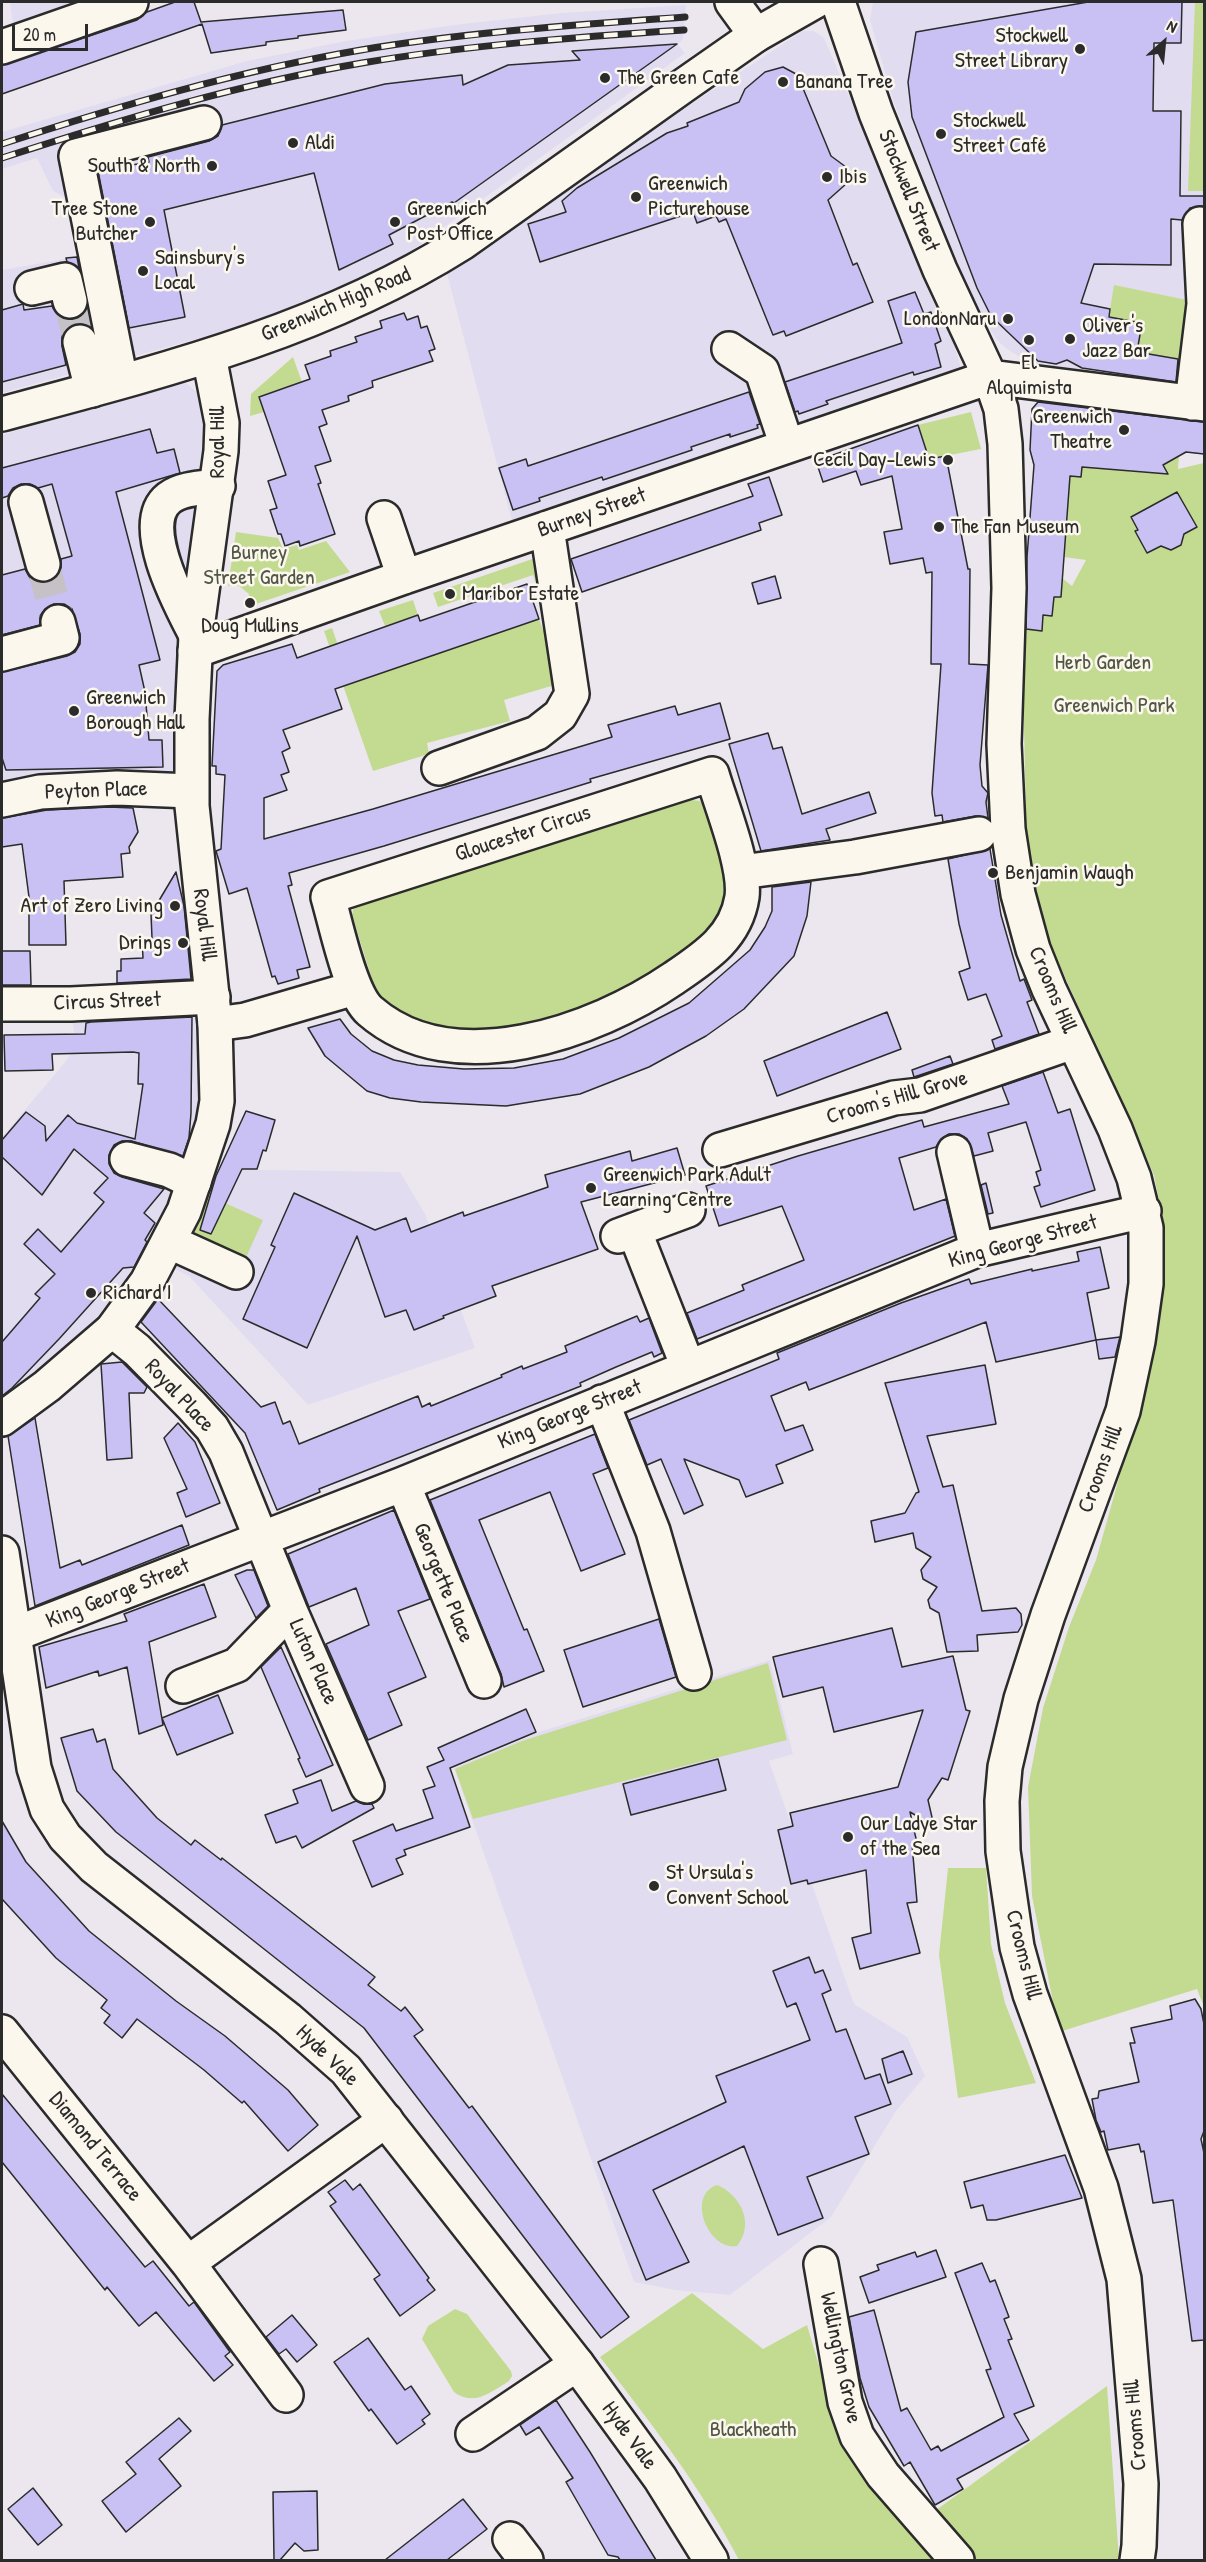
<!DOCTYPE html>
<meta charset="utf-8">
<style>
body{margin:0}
#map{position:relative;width:1206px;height:2562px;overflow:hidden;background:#ece7ee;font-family:"Patrick Hand",sans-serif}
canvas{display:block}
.frame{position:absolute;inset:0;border:3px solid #2b2b2b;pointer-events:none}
.north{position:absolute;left:1134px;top:12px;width:60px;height:60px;-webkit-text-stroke:4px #fbf7ec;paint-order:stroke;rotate:27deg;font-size:16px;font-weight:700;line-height:24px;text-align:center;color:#2b2b2b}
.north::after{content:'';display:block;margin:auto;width:21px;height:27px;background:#2b2b2b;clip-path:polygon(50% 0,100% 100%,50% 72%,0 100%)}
.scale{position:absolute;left:12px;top:24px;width:76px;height:27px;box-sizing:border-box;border:3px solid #2b2b2b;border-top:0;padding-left:8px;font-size:18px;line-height:21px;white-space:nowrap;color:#2b2b2b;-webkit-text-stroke:4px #fbf7ec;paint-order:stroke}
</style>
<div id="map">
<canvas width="1206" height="2562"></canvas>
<div class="frame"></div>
<div class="north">N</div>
<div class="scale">20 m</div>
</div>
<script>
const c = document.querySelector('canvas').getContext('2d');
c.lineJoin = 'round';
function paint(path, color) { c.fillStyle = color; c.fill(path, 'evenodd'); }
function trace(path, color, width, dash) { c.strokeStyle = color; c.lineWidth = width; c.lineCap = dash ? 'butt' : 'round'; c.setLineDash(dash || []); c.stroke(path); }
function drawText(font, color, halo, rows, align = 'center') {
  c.font = font + ' "Patrick Hand",sans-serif'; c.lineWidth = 5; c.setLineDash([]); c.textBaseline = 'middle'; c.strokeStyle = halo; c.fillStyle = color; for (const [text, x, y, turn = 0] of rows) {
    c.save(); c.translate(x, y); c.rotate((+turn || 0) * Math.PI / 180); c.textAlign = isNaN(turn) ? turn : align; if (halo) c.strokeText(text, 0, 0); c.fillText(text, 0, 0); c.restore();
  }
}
paint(new Path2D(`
 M10,2H107L14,33Z
 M873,2H1204V396L1034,366L1007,349L997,340L971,299L894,103L870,20Z
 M686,5L683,39L678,44L685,53L389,267L319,299L261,321L2,393V270L87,255L78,203L53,191L37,158L2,169V132L247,61L346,41L454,25L562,13Z
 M803,31H814L824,38L950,331L961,368L959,370L513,525L446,270L578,178Z
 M178,383H186L198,393L203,410L206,450L175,773L171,777L2,793V435Z
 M198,1007L206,1093L160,1241L89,1334L2,1405V1137L66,1061L76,1046L72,1016Z
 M210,1169L400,1172L425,1214L475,1348L308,1405L189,1276L167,1265Z
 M770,1660L793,1754L769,1761L854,2004L907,2037L925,2076L896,2111L831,2217L730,2295L675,2290L634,2282L454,1768L542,1731Z`), '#e2dcf0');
paint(new Path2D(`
 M1195,2H1204V191H1188Z
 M1114,285L1192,301L1181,359L1137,352L1141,323L1126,320L1108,322Z
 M293,357L302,382L259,396L264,412L250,416L251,394Z
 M971,412L981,449L929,459L918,425Z
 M1179,456L1178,469L1204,463V2007L1197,1989L1059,2032L1032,1896L1028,1787L1043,1708L1069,1627L1096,1560L1149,1371L1161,1303L1164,1260L1162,1216L1154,1175L1051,946L1027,866L1022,629L1041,630L1043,615L1052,616L1054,597H1061L1062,578L1072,586L1086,560L1064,557L1070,476L1081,477L1082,467L1149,473Z
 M236,532L278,538L283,549L297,545L299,550L326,541L350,572L250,606L249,594L239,586H228Z
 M541,556L547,615L533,575L438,607L433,593Z
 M413,600L418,615L385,626L379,611Z
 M539,619L543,630L552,626L558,684L504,700L510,721L427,743L429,754L373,771L324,631L332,628L349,677L361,680Z
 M692,800L700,801L705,807L729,887L718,925L699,946L606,1002L527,1027L484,1030L441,1026L402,1016L383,1006L376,992L352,915L354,906L360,901Z
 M207,1195L263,1220L243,1264L187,1239Z
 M768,1663L787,1740L473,1819L455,1769L522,1741Z
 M948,1868H986L991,1944L1005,2003L1036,2083L958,2098L939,1955Z
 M717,2185C741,2195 755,2224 737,2246C708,2251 686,2195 717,2185Z
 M692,2293L763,2349L807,2325L838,2430L921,2521L1107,2386L1119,2560H739C701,2487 650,2422 600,2357Z
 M455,2309L467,2314L511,2371L512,2376L509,2381C491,2392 474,2407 454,2392L422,2339L428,2326Z`), '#c2db91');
const building = new Path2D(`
 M175,2H194L201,22L343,10L346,30L298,36V38L266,42V45L211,53L202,24L2,94V65L137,20L147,12Z
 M1088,2H1182L1181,43H1154L1153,111H1181L1180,196H1204V206L1190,208L1182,220L1171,219V265L1094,264L1081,303L1110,309L1109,317L1142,323L1137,352L1178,359L1176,382L1082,368L1067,360L1056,364L1038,361L991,316L977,288L912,117L908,82L916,32Z
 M677,44L454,203L452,202L389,235L393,244L339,270L314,173L164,210L185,317L129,328L98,171L149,162L148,157L209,141L218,136L222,125L385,84L462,75L463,85L508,65L580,60L572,51Z
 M783,67L796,74L800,81L831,156L846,167V184L828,200L853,265L857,263L873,302L786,336L784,331L773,335L726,219L719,222L716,216L697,223L693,212L540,262L528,224L566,212L562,201L577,188L667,133L688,126L687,123L739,102L745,89L765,72Z
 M77,257L79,268L67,262L66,258Z
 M915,292L924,314L931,312L941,341L935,344L941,367L914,375L913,372L826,401L828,404L799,414L798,411L795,412L785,382L902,343L888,301Z
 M23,304L24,310L52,306L57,314L65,319H75L82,315L87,308L91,327L85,324H76L67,329L62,336V346L66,365L2,382V310Z
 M404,313L407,320L418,316L421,328L427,326L435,349L429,351L433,361L372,381L373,387L348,396L349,401L322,410L327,424L319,427L331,461L315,466L321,483L318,484L335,534L300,546L299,541L285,546L281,534H278L270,510L277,508L268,481L286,475L259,397L310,379L305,365L331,356L330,351L357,342L355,337L382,328L380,321Z
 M749,392L760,424L757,425L758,428L730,437V434L691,447L692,450L603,480L602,477L539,498L540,501L513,510L499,468L526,459L528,466Z
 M1038,402L1204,422V454L1186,452L1163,465L1168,474L1082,467L1081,477L1070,476L1061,597H1054L1052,616L1043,615L1042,631L1026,629L1027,557L1034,465L1030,450L1032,409Z
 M918,425L929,459L946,456L968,569H970L969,664L988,665L980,765L982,786L988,793L986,802L988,818L976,816L943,822L942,815L935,816L932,793L941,664H931L932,572L926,573L923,558L890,564L884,532L902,529L892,476L861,485L856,471L823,482L816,461Z
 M150,429L157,453L174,449L180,473L116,492L160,660L139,665L145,692L149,740H162L163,767L6,770L2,758V672L67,656L75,652L80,644V634L72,609L64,604H54L45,609L40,616V625L2,635V575L25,569L30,578L39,582H47L57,577L61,568V559L72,556L52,484L38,488L30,484H21L13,488L8,496L2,498V468Z
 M769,477L782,515L759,523L761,530L582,592L571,559L753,496L748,484Z
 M1177,492L1197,527L1184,534L1181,545L1171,550L1161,546L1147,553L1135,531L1138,530L1131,517Z
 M775,576L781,598L758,604L752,583Z
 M527,584L539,619L335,689L342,709L283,730L290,748L282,752L289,772L281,775L287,790L264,798V839L373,809L612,737L608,725L675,706L678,715L720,703L730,739L590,779L591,782L384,846L289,873L292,885L288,886L310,967L297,970L299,978L278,984L275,976L272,977L247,888L229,894L216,851L221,849L225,775L216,774V766H212L217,671L223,665L292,644L297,658L418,615L420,621Z
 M768,733L773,749L782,747L802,814L869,792L876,813L826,829L830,840L761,851L729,744Z
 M109,807L133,808L138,832L129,847L130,853L121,854L123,877L64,881L66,945H29V897L22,844L2,847V818L47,810Z
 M990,849L1001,915L1020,981L1024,979L1032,1000L1027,1002L1039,1034L995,1049L992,1040L1002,1036L986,994L968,1000L959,972L970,968L959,924L948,859Z
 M176,872L184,906L191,979L117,983V971H121V959L143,958L142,938H152L151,914Z
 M811,882L807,916L794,956L744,1009L706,1036L649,1067L580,1094L506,1106L421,1102L390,1098L367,1091L325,1056L308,1028L340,1019L351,1034L372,1051L394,1060L418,1065L464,1069L514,1068L563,1059L619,1038L689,1003L750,950L765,927L772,911V887Z
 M2,951H30L31,985H2Z
 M887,1012L901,1049L777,1096L764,1061Z
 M192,1017L191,1113L189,1138L183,1156L131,1141H122L114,1145L109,1155V1164L114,1173L122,1177L164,1189L144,1213L155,1223L145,1240L147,1242L134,1267L123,1268L59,1339L12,1388L2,1396V1342L40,1298L35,1294L55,1274L24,1244L38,1229L61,1252L104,1202L94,1193L108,1178L74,1149L42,1195L2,1157V1140L26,1112L45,1126L46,1141L68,1115L77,1123L135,1139L143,1084H138L139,1053L133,1052L52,1054L53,1070L5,1071L4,1035L85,1034L86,1023L91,1022Z
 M950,1056L953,1064L914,1077L912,1070Z
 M1043,1072L1058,1113L1070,1109L1095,1190L1041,1207L1034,1187L1040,1185L1036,1172L1041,1170L1026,1122L988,1133L993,1151L974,1156L967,1139L959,1134H949L941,1139L936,1147L899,1158L914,1210L946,1199L955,1236L697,1339L687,1313L744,1290L742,1285L804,1260L782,1206L719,1226L706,1186L798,1156L922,1120L924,1127L1009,1104L1002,1086Z
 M246,1111L275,1120L266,1151L263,1150L257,1169H242L211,1234L200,1230L216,1176Z
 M677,1148L685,1175L581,1202L598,1249L492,1286L496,1296L443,1316L444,1318L414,1330L406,1310L385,1317L357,1236L307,1348L243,1319L275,1247L271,1245L294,1193L375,1230L406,1218L411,1232L463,1212L464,1216L548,1187L545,1175L630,1151L632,1161Z
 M986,1183L993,1213L988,1214L981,1185Z
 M1100,1247L1109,1288L1087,1293L1096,1340L996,1362L986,1322L809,1390L806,1382L771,1396L785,1431L803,1425L813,1450L776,1465L783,1483L746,1497L739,1480L684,1459L703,1505L684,1514L661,1459L647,1465L629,1420L779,1359L777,1353L901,1303L969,1279L971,1284L1032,1269V1271L1079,1261L1077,1252Z
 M158,1299L261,1407L275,1402L283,1424L290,1421L299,1444L418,1396L422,1407L430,1403L431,1406L502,1377L501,1375L522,1366L523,1369L567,1352L565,1346L637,1316L640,1322L649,1318L662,1353L654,1357L652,1352L616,1367L580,1383L581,1386L319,1489L320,1492L277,1510L245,1433L141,1322Z
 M1120,1337L1115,1357L1099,1359L1096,1340Z
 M122,1362L147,1387L144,1393H129L132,1458L107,1460L101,1364Z
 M985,1365L996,1424L927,1436L943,1487L953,1485L982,1611L1016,1608L1021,1614L1022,1625L1018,1632L977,1635L978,1651L947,1652L939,1613L930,1608L928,1600L937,1587L923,1579L921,1570L931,1557L916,1548L913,1533L875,1542L871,1521L905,1513L916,1493L919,1492L885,1383Z
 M35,1418L60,1568L80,1560L82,1565L182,1525L189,1545L35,1606L8,1436Z
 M178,1423L195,1442L220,1503L186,1517L177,1493L187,1489L164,1438Z
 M595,1434L608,1468L593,1474L625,1554L581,1571L550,1492L479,1520L524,1630L527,1629L544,1671L504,1687L501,1674L430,1500Z
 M394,1510L430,1599L398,1611L426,1677L388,1693L402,1725L368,1740L326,1644L369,1625L356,1588L309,1607L288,1554Z
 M247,1570H254L268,1606L256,1618L235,1575Z
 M204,1584L216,1617L149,1642L163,1725L139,1734L127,1667L99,1676L98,1671L46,1688L39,1647L127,1621L124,1614Z
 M659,1619L676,1677L583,1707L564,1650Z
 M892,1628L902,1667L953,1656L966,1710L970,1711L948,1780L942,1778L928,1800L934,1826L910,1812L917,1843L912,1844L917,1902L907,1903L920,1953L860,1969L852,1938L871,1933L866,1870L808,1884L807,1880L791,1884L778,1830L793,1826L790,1813L898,1787L923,1710L834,1732L823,1687L783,1697L773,1657Z
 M281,1647L333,1765L306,1777L298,1759L300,1758L261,1667Z
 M218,1695L233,1733L177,1755L162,1718Z
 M526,1709L536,1732L450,1768L470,1827L404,1850L406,1855L396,1859L403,1874L372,1887L353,1841L393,1824L396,1831L433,1818L423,1790L435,1786L427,1767L444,1760L438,1748Z
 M93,1729L97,1742L105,1739L113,1769L157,1818L191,1845L195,1840L221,1860L222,1858L375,1977L368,1985L401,2011L405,2007L423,2030L414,2036L469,2108L472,2106L629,2317L601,2338L364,2028L116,1832L77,1791L61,1738Z
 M718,1759L726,1790L631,1815L623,1784Z
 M321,1780L332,1811L356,1801L364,1804H372L374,1808L302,1848L296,1836L276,1843L265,1815L298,1803L293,1790Z
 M2,1821L26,1862L89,1931L176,2001L225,2036L288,2090L318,2125L288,2151L244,2101L242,2103L204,2070L137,2019L122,2038L104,2023L110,2015L101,2008L107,2000L56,1958L2,1899Z
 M809,1957L815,1973L823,1970L831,1990L822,1994L836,2032L846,2029L865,2079L880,2074L891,2104L855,2117L869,2154L807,2177L823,2218L778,2235L744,2146L653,2190L689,2262L646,2280L598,2162L726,2102L716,2076L810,2040L796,2003L787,2007L773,1971Z
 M1195,1999L1201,2009L1204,2024V2131L1201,2139L1204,2153V2340L1192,2341L1173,2200L1153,2203L1144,2151L1141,2152L1139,2144L1108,2150L1104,2131L1101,2132L1096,2120L1092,2099L1098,2098L1099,2091L1139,2082L1130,2043H1135L1131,2028L1172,2019L1170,2006Z
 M903,2051L912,2074L888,2083L882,2059Z
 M2,2094L145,2267L153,2261L189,2306L194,2302L230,2352L225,2356L233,2365L214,2381L156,2312L139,2326L107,2287L105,2290L2,2162Z
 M1065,2155L1082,2198L996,2220H987L983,2205L971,2208L964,2182Z
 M345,2180L353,2190L360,2184L429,2278L427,2280L435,2290L400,2316L374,2279L380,2275L330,2206L336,2202L328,2192Z
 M936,2250L946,2277L869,2303L860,2277L879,2270L877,2265L915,2252L917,2257Z
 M982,2263L990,2282L995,2280L1009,2317L1004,2319L1012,2339L1008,2340L1034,2406L1014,2414L1029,2440L957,2479L963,2489L935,2505L910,2462L904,2466L869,2407L860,2378L849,2317L874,2310L901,2411L907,2408L931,2450L938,2446L941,2451L1004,2417L986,2370L991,2369L955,2273Z
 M292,2315L317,2345L297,2362L286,2349L279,2354L266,2337Z
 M368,2338L405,2390L411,2386L430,2414L422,2420L425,2424L397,2444L371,2409L369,2411L334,2362Z
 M556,2400L590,2452L656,2560H620L618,2557L608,2555L566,2482L573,2478L539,2427L526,2435L520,2425Z
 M179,2418L191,2431L159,2459L181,2486L126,2532L102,2501L136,2474L126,2462Z
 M33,2488L62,2525L38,2545L8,2509Z
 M317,2491L318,2550L304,2551L295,2543L280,2560H274L273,2492Z
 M463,2499L487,2529L447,2560H385Z`);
paint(building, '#c9c1f4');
trace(building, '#2b2b2b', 1.5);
trace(new Path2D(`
 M70,301L80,342
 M43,564L58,622`), '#c5c1c7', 33, [33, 16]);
const minor = new Path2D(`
 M732,2L756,35
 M838,2L876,113L910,197L940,270L990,377L1001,409L1005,444L1009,588L1004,744L1008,829L1018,894L1033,949L1049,989L1115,1129L1134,1178L1146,1228V1284L1138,1341L1123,1411L1048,1615L1021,1699L1005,1767L1002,1801L1003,1851L1017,1947L1030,1994L1101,2188L1124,2279L1141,2484L1139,2546L1137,2560
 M2,47L131,2
 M32,288L65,280L70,301
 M80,342L92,390
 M729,349L762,371L787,446
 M121,381L76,156L204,123
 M1192,403L1204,304L1200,224
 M26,502L43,564
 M384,518L404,577
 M196,635C181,606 136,524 169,498C182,488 202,488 218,486
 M195,651L404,577L990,377L1204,404
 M2,654L62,638L58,622
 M439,768L537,733L560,715L572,694L547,528
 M712,774C721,805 746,866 742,897C736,937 705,957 674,978C595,1032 453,1083 370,1011C350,994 336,924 328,897Z
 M2,800L40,792L117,788L191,791
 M741,872L855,857L979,834
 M2,1004H71L213,997
 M215,1024L245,1020L355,988
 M720,1150L894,1098L920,1095L1073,1042
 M954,1152L977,1250
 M127,1159L169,1170L194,1182
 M634,1230L688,1367
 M618,1236L688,1210
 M170,1242L236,1272
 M112,1330L137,1350L192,1406L212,1428L226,1452L290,1610L367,1786
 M602,1402L653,1531L694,1673
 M403,1484L484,1681
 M2,1639L403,1484L977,1250L1144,1211
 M183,1686L237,1665L290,1610
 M2,2032L188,2263L286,2395
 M188,2263L386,2120
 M821,2264L845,2402L857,2436L883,2475L957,2560
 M473,2434L577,2364
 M510,2539L526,2560`);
const major = new Path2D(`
 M2,414C159,372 323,331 462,243L683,86L756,35L814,2
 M2,1419L47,1386L112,1330L147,1282L184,1211L213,1124L217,1101L215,1024L192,806V719L196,635L221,451L222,423L209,356
 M2,1553L34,1768L47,1809L65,1837L94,1867L288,2019L346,2070L577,2364L660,2478L711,2560`);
trace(minor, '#2b2b2b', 38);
trace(major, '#2b2b2b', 38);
trace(minor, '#fbf7ec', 33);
trace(major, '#fbf7ec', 33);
const rail = new Path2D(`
 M2,144C119,106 238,71 361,50C468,32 577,25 685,17
 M2,158C120,120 239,84 362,63C469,45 577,37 684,30`);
trace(rail, '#2b2b2b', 7);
trace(rail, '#fbf7ec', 4.5, [14]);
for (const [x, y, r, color] of [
 [1080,49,6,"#2b2b2b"],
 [605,78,6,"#2b2b2b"],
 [783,82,6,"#2b2b2b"],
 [941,134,6,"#2b2b2b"],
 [293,143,6,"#2b2b2b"],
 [212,166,6,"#2b2b2b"],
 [827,177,6,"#2b2b2b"],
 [636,197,6,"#2b2b2b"],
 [150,222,6,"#2b2b2b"],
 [395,222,6,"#2b2b2b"],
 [143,271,6,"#2b2b2b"],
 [1008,319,6,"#2b2b2b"],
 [1070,339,6,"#2b2b2b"],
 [1029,340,6,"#2b2b2b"],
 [1124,430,6,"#2b2b2b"],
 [948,460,6,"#2b2b2b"],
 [939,527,6,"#2b2b2b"],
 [450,594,6,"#2b2b2b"],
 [250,603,6,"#2b2b2b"],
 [74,711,6,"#2b2b2b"],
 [993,873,6,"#2b2b2b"],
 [175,906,6,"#2b2b2b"],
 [183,943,6,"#2b2b2b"],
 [591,1188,6,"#2b2b2b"],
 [91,1293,6,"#2b2b2b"],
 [848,1837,6,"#2b2b2b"],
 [654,1886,6,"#2b2b2b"]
]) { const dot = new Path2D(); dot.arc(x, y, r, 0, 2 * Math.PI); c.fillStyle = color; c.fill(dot); trace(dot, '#fbf7ec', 2); }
drawText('22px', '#2b2b2b', '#fbf7ec', [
 ["Stockwell",1068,36,"right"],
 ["Street Library",1068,61,"right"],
 ["The Green Cafe",617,78],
 ["Banana Tree",795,82],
 ["Stockwell",953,121],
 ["Street Café",953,146],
 ["Aldi",305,143],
 ["South & North",200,166,"right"],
 ["Ibis",839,177],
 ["Greenwich",648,184],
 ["Picturehouse",648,209],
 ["Tree Stone",138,209,"right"],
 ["Butcher",138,234,"right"],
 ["Greenwich",407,209],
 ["Post Office",407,234],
 ["Sainsbury's",155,258],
 ["Local",155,283],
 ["LondonNaru",996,319,"right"],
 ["Oliver's",1082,326],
 ["Jazz Bar",1082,351],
 ["El",1029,363,"center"],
 ["Alquimista",1029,388,"center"],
 ["Greenwich",1112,417,"right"],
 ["Theatre",1112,442,"right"],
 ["Cecil Day-Lewis",936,460,"right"],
 ["The Fan Museum",951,527],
 ["Maribor Estate",462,594],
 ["Doug Mullins",250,626,"center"],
 ["Greenwich",86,698],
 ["Borough Hall",86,723],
 ["Benjamin Waugh",1005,873],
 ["Art of Zero Living",163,906,"right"],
 ["Drings",171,943,"right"],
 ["Greenwich Park Adult",603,1175],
 ["Learning Centre",603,1200],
 ["Richard I",103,1293],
 ["Our Ladye Star",860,1824],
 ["of the Sea",860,1849],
 ["St Ursula's",666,1873],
 ["Convent School",666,1898]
], 'left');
drawText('22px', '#2b2b2b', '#fbf7ec', [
 ["Stockwell Street",908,191,68],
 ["Greenwich High Road",336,305,-23],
 ["Royal Hill",218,442,-90],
 ["Burney Street",592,513,-19],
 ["Peyton Place",96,791,-2],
 ["Gloucester Circus",523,834,-18],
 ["Royal Hill",204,925,83],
 ["Crooms Hill",1052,990,67],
 ["Circus Street",107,1002,-2],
 ["Croom's Hill Grove",897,1098,-16],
 ["King George Street",1023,1242,-15],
 ["Royal Place",179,1396,47],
 ["King George Street",570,1415,-22],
 ["Crooms Hill",1101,1469,-70],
 ["Georgette Place",443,1583,68],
 ["King George Street",118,1594,-22],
 ["Luton Place",313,1662,66],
 ["Crooms Hill",1023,1955,76],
 ["Hyde Vale",327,2056,44],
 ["Diamond Terrace",95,2147,51],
 ["Wellington Grove",840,2358,78],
 ["Crooms Hill",1136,2425,-95],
 ["Hyde Vale",629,2436,54]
]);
drawText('22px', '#515744', '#fbf7ec', [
 ["Burney",259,553],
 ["Street Garden",259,578],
 ["Herb Garden",1103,663],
 ["Greenwich Park",1114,706],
 ["Blackheath",753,2430]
]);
</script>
